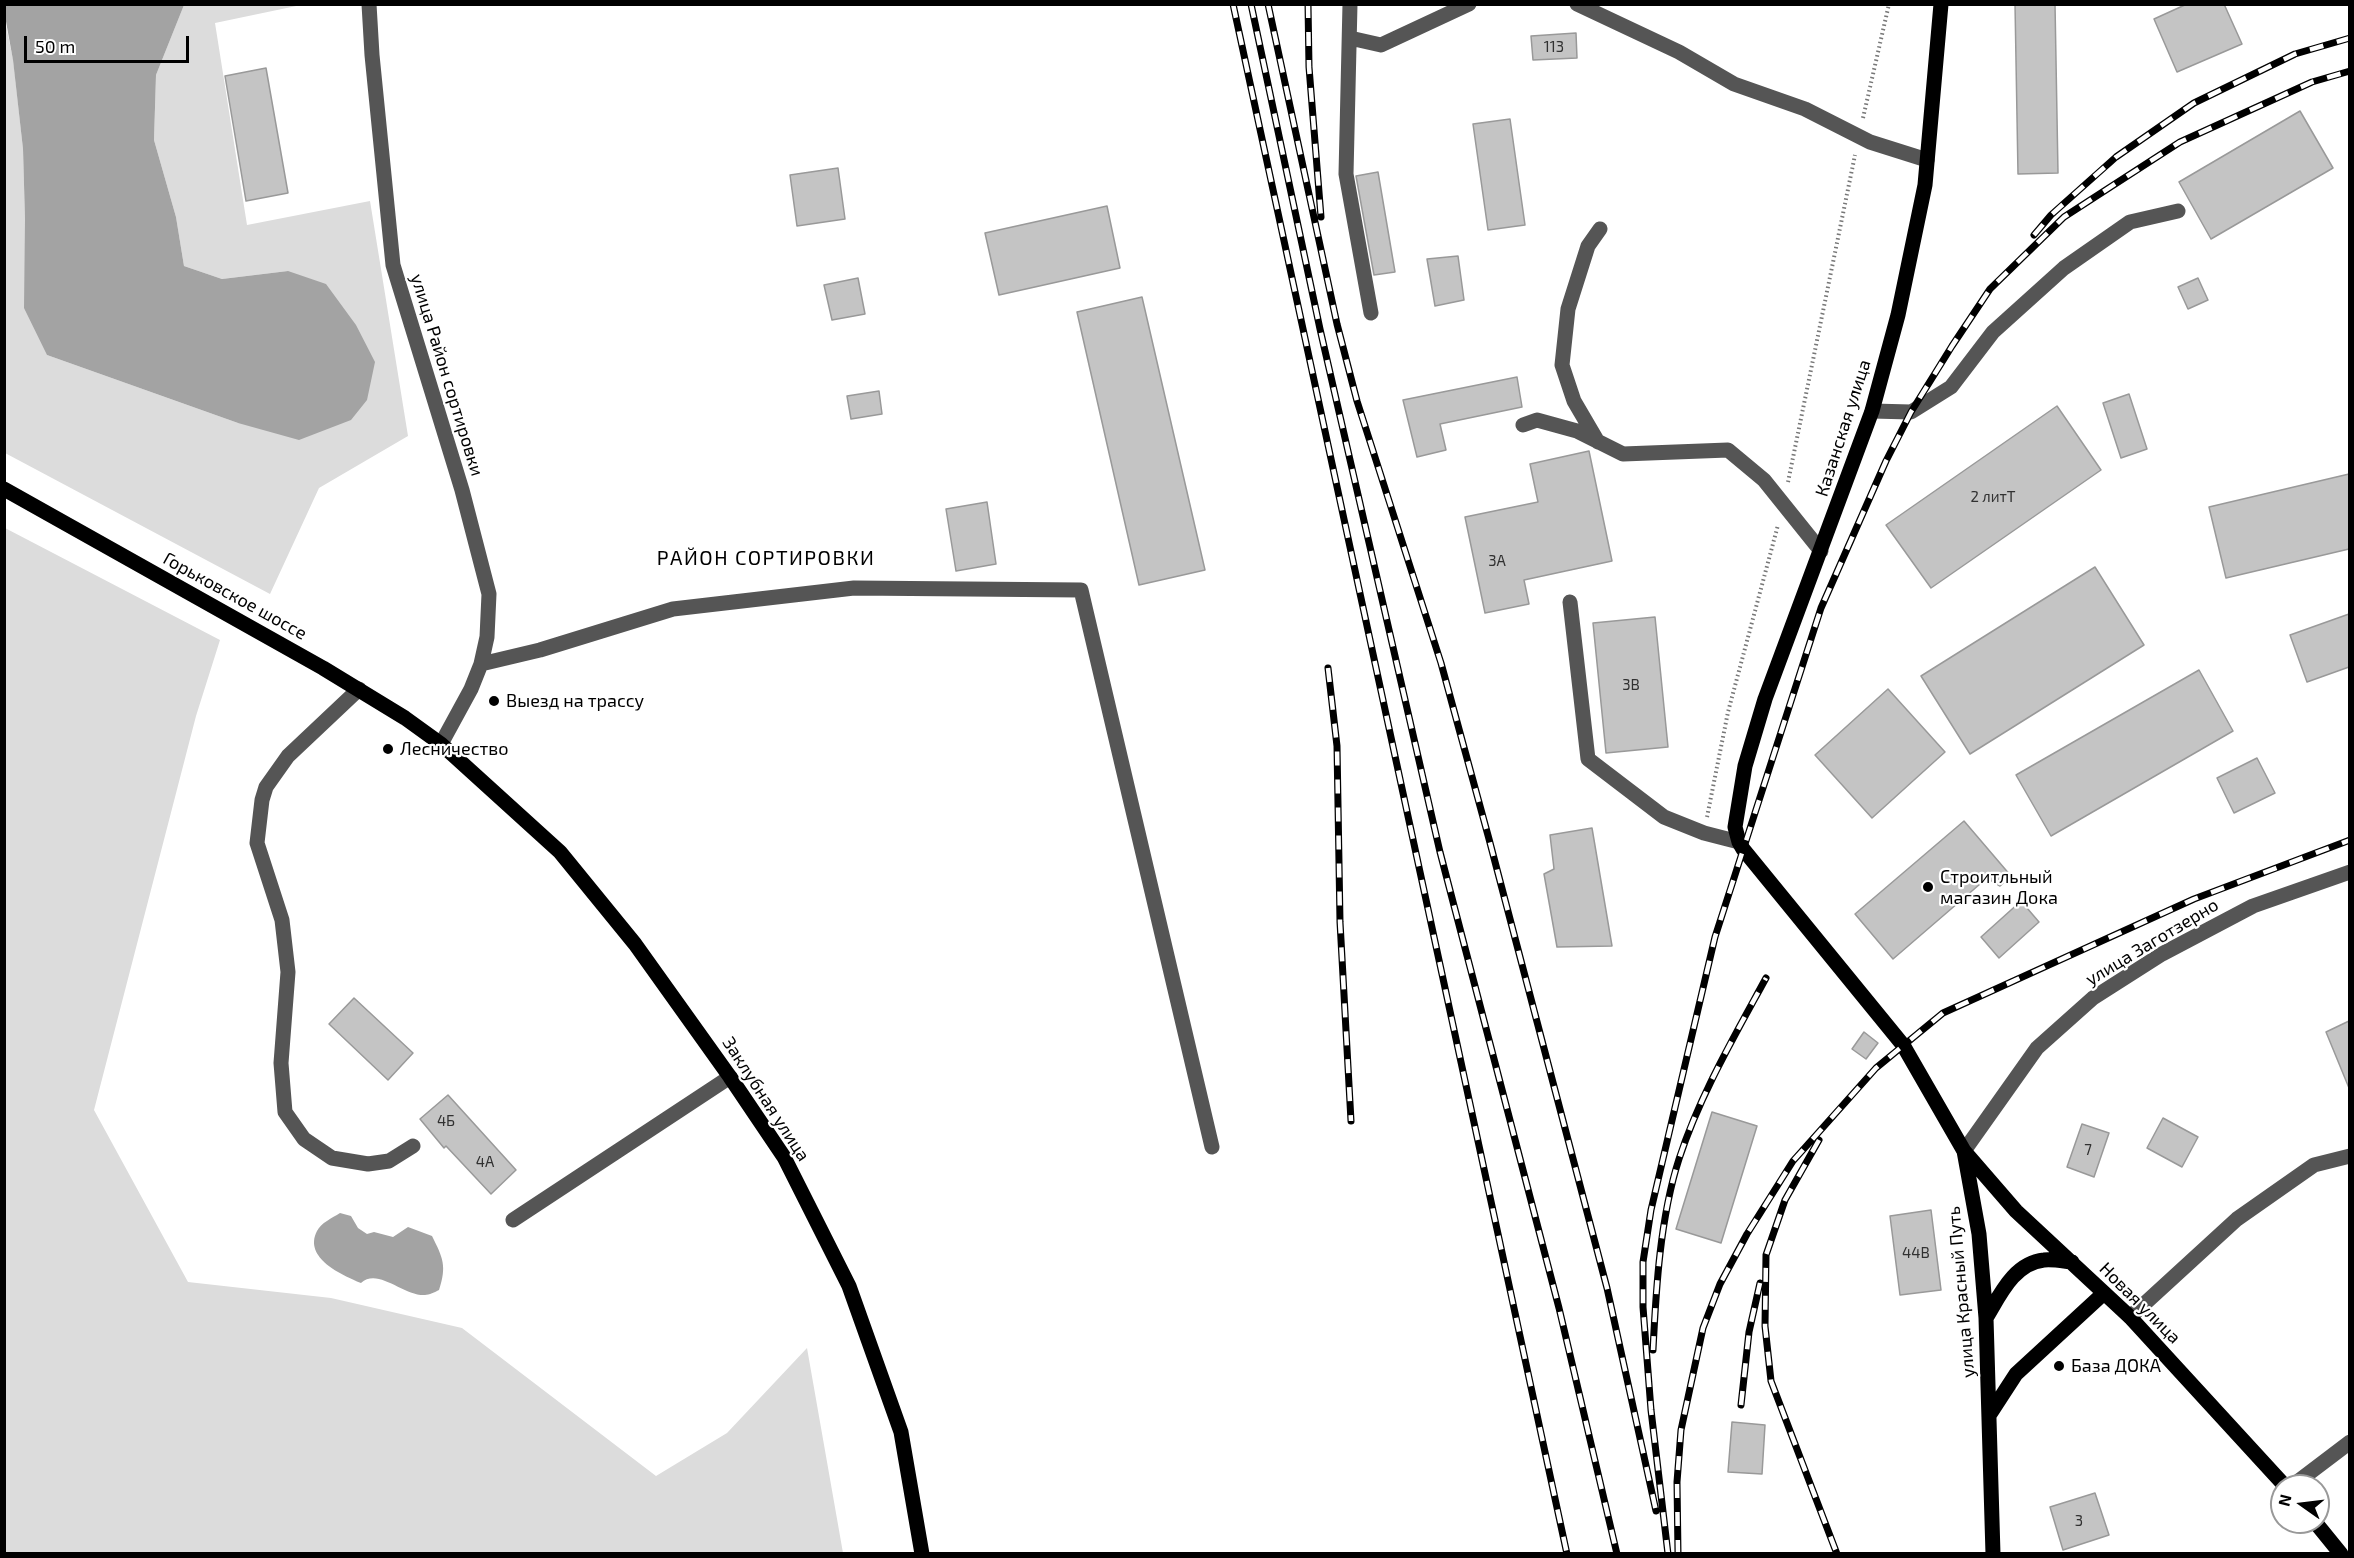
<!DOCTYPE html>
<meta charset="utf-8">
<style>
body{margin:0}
#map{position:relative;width:2354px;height:1558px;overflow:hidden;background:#fff;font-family:"Exo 2",sans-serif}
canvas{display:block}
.frame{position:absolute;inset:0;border:6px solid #000;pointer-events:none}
.north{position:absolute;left:2270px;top:1474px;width:60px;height:60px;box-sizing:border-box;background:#fff;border:2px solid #999;border-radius:50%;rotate:284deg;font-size:16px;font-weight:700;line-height:24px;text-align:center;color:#000}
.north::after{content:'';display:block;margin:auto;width:21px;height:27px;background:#000;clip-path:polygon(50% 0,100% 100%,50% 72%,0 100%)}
.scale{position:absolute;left:24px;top:36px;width:165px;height:27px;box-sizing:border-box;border:3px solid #000;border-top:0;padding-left:8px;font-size:18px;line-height:21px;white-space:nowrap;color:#000;-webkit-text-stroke:4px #fff;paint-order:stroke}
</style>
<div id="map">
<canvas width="2354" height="1558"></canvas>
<div class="frame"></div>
<div class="north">N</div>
<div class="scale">50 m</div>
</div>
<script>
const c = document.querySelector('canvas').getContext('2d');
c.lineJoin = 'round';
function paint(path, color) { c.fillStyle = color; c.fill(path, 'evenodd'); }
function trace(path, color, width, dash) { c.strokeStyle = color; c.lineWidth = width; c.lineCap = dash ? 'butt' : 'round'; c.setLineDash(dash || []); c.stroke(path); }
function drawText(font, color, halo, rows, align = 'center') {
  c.font = font + ' "Exo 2",sans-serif'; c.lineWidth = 4.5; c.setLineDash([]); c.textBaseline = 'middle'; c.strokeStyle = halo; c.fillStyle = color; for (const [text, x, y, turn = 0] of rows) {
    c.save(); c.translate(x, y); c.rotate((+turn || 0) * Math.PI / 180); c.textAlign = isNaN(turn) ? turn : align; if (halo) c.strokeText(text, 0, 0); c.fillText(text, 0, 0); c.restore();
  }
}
paint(new Path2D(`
 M184,5H301L215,23L247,225L370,201L408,436L319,488L270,594L5,453L4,16L13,59L23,149L25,220L47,355L238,423L288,271L222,279L184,266L176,217L154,140L156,75Z
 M5,528L220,640L196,716L94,1110L188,1282L331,1298L462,1328L656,1476L727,1433L807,1348L843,1553H5Z`), '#dcdcdc');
paint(new Path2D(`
 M4,5H184L156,75L154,140L176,217L184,266L222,279L288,271L326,284L356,325L375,362L367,400L351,420L299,440L238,423L47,355L24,308L25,220L23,149L13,60L5,16Z
 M340,1213L351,1216L358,1228L367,1234L374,1232L393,1237L408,1227L432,1236C443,1258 447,1266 439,1290C435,1292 429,1295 425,1295C403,1296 378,1267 361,1283C342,1275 303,1258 317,1231C321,1223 332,1218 340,1213Z`), '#a3a3a3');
const building = new Path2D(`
 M2015,4H2055L2058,173L2018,174Z
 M2187,4H2224L2242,44L2177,72L2154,19Z
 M1576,33L1577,58L1533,60L1531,36Z
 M266,68L288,193L246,201L225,76Z
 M2300,111L2333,168L2211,239L2179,182Z
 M1510,119L1525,225L1488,230L1473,124Z
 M838,168L845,219L797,226L790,175Z
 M1378,172L1395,272L1374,275L1356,176Z
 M1107,206L1120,268L999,295L985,233Z
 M1458,256L1464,300L1435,306L1427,259Z
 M858,278L865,314L832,320L824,285Z
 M2198,278L2208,300L2188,309L2178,287Z
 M1142,297L1205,570L1139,585L1077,312Z
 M1517,377L1522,407L1440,424L1446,450L1417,457L1403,400Z
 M879,391L882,414L851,419L847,396Z
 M2129,394L2147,449L2121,458L2103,403Z
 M2057,406L2101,470L1931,588L1886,525Z
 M1589,451L1612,561L1524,580L1529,604L1485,613L1465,517L1538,502L1530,464Z
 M2349,474V549L2226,578L2209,507Z
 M987,502L996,564L956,571L946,509Z
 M2095,567L2144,645L1970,754L1921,676Z
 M2349,614V667L2307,682L2290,635Z
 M1655,617L1668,747L1606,753L1593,623Z
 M2199,670L2233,731L2051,836L2016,775Z
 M1888,689L1945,752L1872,818L1815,755Z
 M2257,758L2275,793L2234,813L2217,778Z
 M1964,821L2011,876L2000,886L1987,878L1893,959L1855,914Z
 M1592,828L1612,946L1557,947L1544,874L1554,869L1550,835Z
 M2021,901L2039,922L1999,958L1981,937Z
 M354,998L413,1053L388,1080L329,1024Z
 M2349,1021V1088L2326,1032Z
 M1864,1032L1878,1043L1866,1059L1852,1049Z
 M448,1095L516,1170L491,1194L446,1146L444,1148L420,1119Z
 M1712,1112L1757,1126L1721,1243L1676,1229Z
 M2163,1118L2198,1137L2182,1167L2147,1148Z
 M2082,1124L2109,1133L2094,1177L2067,1167Z
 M1931,1210L1941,1290L1900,1295L1890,1216Z
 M1732,1422L1765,1425L1762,1474L1728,1472Z
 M2095,1493L2109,1535L2063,1550L2050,1507Z`);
paint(building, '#c4c4c4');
trace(building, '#999', 1.5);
trace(new Path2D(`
 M1863,118L1889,4
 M1788,482L1855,155
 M1707,817L1728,712L1778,525`), '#777', 4, [1.5, 3]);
trace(new Path2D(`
 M369,4L372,55L393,265L462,490L489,594L487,637L481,664L471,689L441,744
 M1350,4L1346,174L1371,313
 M1577,4L1679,52L1734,84L1805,109L1870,142L1927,160
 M1350,38L1381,45L1469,4
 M1872,411L1911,412L1951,387L1993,332L2064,268L2130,222L2178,211
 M1523,425L1537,420L1577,431L1623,454L1728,450L1764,480L1821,551
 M1598,442L1574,401L1562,365L1568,309L1588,246L1600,229
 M1570,602L1588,759L1664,817L1704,833L1739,842
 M481,664L540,650L673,609L854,588L1081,590L1212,1147
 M359,689L288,756L266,787L262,800L257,843L282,920L288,972L281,1063L285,1112L304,1139L332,1158L368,1164L389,1161L413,1146
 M1964,1151L2037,1048L2093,998L2162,954L2253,906L2350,872
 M513,1220L730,1077
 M2130,1317L2237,1219L2314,1165L2350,1156
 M2292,1486L2350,1442`), '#555', 15);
trace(new Path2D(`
 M1941,4L1925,185L1898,315L1872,411L1765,699L1745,766L1735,827L1739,842L1743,849L1903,1045L1964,1151L1979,1234L1986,1318L1993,1554
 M4,489L323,668L405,718L441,744L560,852L635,944L730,1077L784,1157L849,1286L901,1432L922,1554
 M1964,1151L2016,1211L2130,1317L2285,1486
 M1986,1318C2000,1295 2014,1263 2044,1260C2052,1259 2063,1261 2072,1262
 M1990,1414L2016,1374L2104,1293
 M2315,1522L2341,1554`), '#000', 15);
const rail = new Path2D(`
 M1233,4L1567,1554
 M1251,4L1320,329L1440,852L1559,1308L1617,1554
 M1268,4L1337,324L1357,401L1441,663L1489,839L1607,1288L1656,1511
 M1308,4L1309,67L1321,217
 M2034,235L2051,215L2116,157L2194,103L2295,54L2350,38
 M1328,668L1337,746L1340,922L1351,1121
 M1819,1140L1785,1200L1766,1255L1765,1326L1771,1381L1837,1554
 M1653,1350C1656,1289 1660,1218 1679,1159C1700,1095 1734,1037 1766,978
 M1741,1405L1749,1332L1760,1283
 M1668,1554L1651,1410L1643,1307V1262L1651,1210L1715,937L1821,608L1886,461L1911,412L1952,346L1990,289L2064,217L2180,142L2312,82L2350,71
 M1678,1554L1677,1482L1681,1430L1703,1328L1720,1284L1747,1234L1793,1161L1876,1068L1943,1013L2194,899L2350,840`);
trace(rail, '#000', 7);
trace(rail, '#fff', 4.5, [14]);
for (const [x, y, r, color] of [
 [494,701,6,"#000"],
 [388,749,6,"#000"],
 [1928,887,6,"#000"],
 [2059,1366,6,"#000"]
]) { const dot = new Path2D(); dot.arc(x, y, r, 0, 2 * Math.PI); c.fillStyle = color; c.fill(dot); trace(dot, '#fff', 2); }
drawText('15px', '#313131', null, [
 ["113",1554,47],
 ["2 литТ",1993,497],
 ["3А",1497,561],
 ["3В",1631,685],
 ["4Б",446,1121],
 ["7",2088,1150],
 ["4А",485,1162],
 ["44В",1916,1253],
 ["3",2079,1521]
]);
drawText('18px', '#000', '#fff', [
 ["улица Район сортировки",447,375,73],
 ["Казанская улица",1843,428,-72],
 ["Горьковское шоссе",235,596,29],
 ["улица Заготзерно",2152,942,-31],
 ["Заклубная улица",766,1099,57],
 ["улица Красный Путь",1961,1292,-95],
 ["Новая улица",2140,1303,45]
]);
drawText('18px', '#000', '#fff', [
 ["Выезд на трассу",506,701],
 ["Лесничество",400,749],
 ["Строитльный",1940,877],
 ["магазин Дока",1940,898],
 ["База ДОКА",2071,1366]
], 'left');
c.letterSpacing = '1.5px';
drawText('20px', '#000', '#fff', [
 ["РАЙОН СОРТИРОВКИ",766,558]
]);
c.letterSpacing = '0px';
</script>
